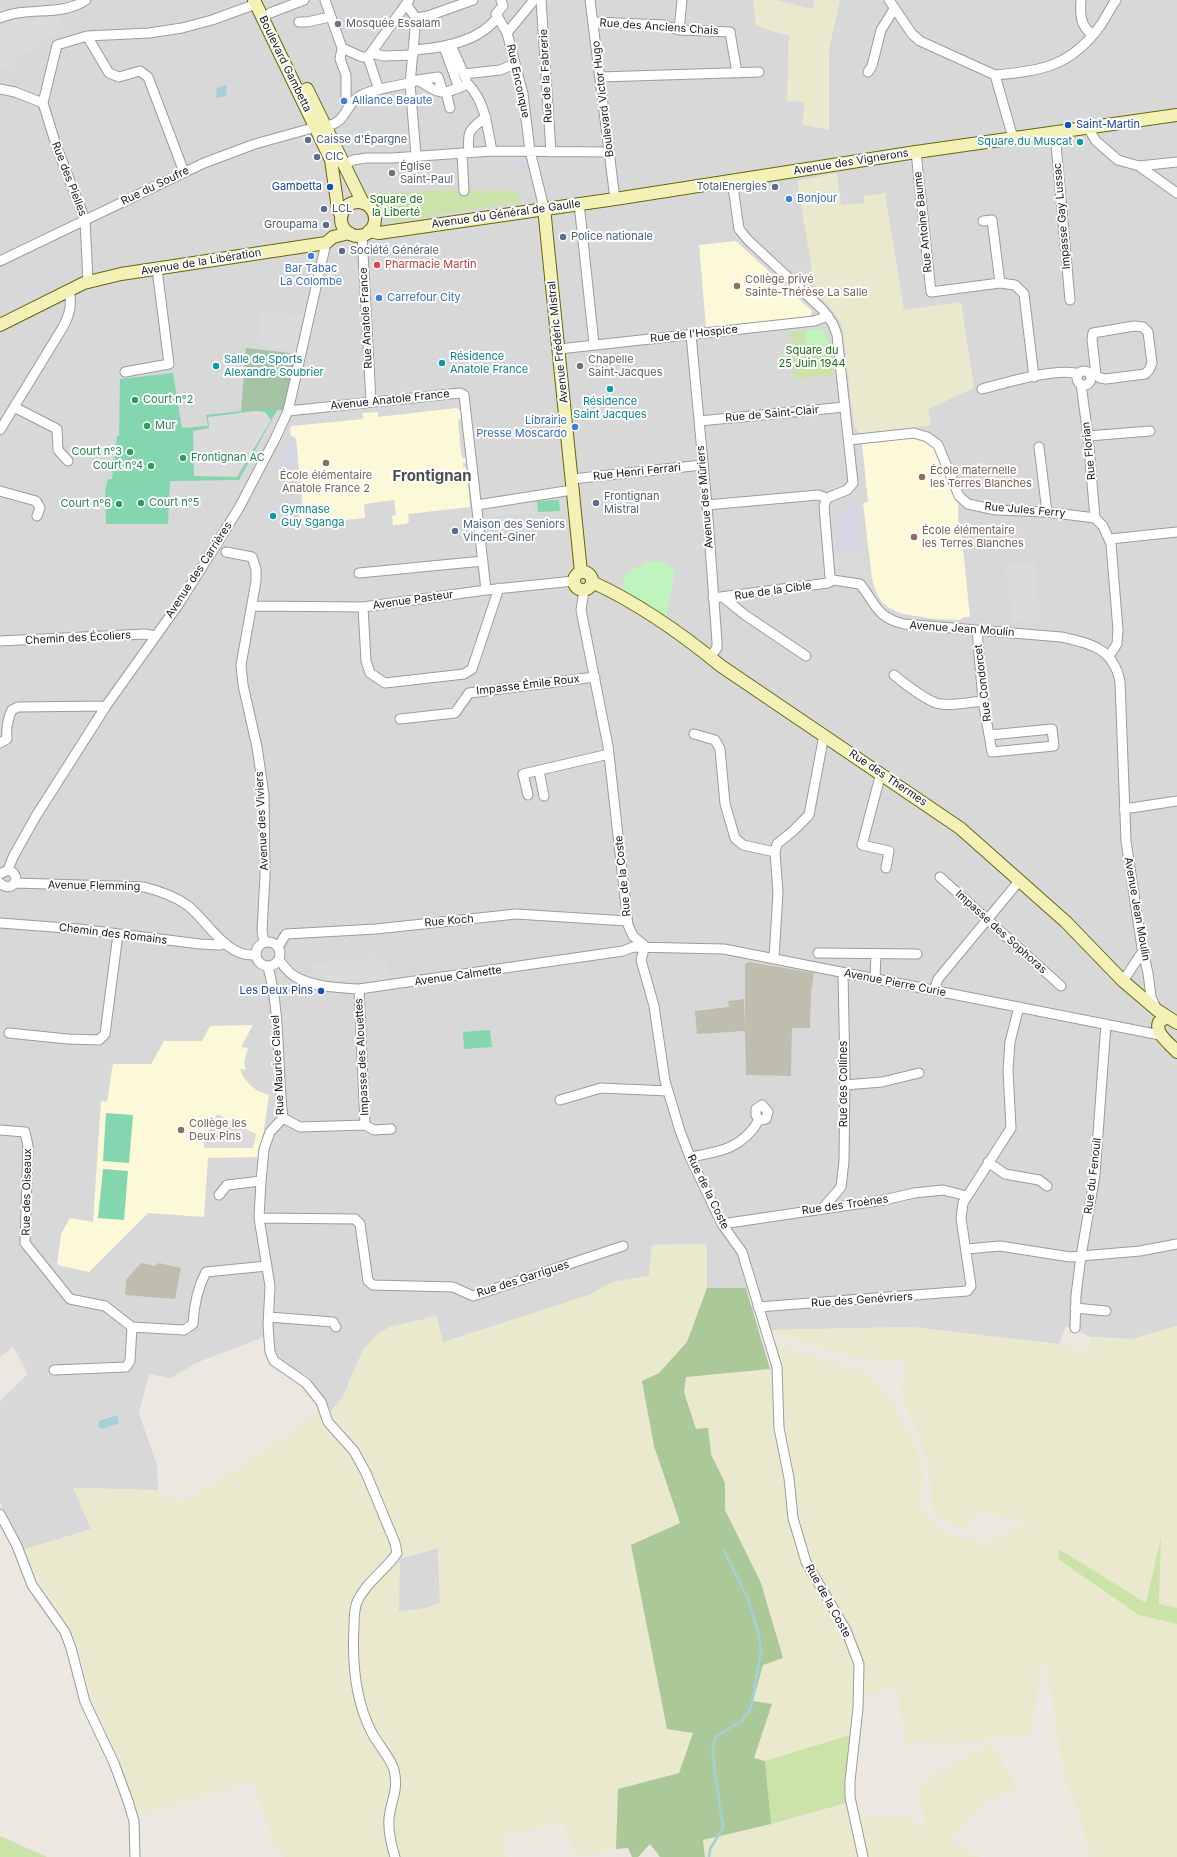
<!DOCTYPE html>
<meta charset="utf-8">
<style>
body{margin:0}
canvas{display:block;background:#ece7e1}
</style>
<canvas width="1177" height="1857"></canvas>
<script>
const c = document.querySelector('canvas').getContext('2d');
c.lineJoin = 'round';
function paint(path, color) { c.fillStyle = color; c.fill(path, 'evenodd'); }
function trace(path, color, width, dash) { c.strokeStyle = color; c.lineWidth = width; c.lineCap = dash ? 'butt' : 'round'; c.setLineDash(dash || []); c.stroke(path); }
function drawText(font, color, halo, rows, align = 'center') {
  c.font = font + ' Inter,sans-serif'; c.lineWidth = 4; c.setLineDash([]); c.textBaseline = 'middle'; c.strokeStyle = halo; c.fillStyle = color; for (const [text, x, y, turn = 0] of rows) {
    c.save(); c.translate(x, y); c.rotate((+turn || 0) * Math.PI / 180); c.textAlign = isNaN(turn) ? turn : align; if (halo) c.strokeText(text, 0, 0); c.fillText(text, 0, 0); c.restore();
  }
}
paint(new Path2D(`
 M0,0H1177V1326L1132,1339L1091,1337L1066,1326L1059,1344L911,1327L768,1330L746,1288H707V1244L652,1245L649,1276L612,1282L589,1295L443,1343L436,1316L363,1350L342,1398L331,1411L310,1378L280,1360L266,1336L196,1363L171,1378L149,1374L139,1413L157,1466L158,1490L74,1488L92,1529L22,1550L0,1502V1401L28,1374L13,1347L0,1357Z
 M438,1548L440,1603L426,1608L399,1612V1559Z`), '#d9d8d8');
paint(new Path2D(`
 M736,241L812,311L810,317L706,327L699,245Z
 M457,408L461,411V418L458,421L461,452L462,458H465L466,463H463V467H466V470L463,471L464,483H468L470,507L408,514L409,521L406,524L393,525L392,516L396,515L394,500L364,504L365,518L303,524L300,522L299,513L303,509L296,438L291,436L290,428L292,426L363,419V413L378,412V417Z
 M912,438L924,440L935,449L944,463L952,491L958,500V518L959,528L961,529L970,617H964L960,620L935,619L903,614L891,609L883,603L877,594L872,579L863,503L868,502L862,444Z
 M253,1025L241,1047L248,1048L244,1062L246,1070L240,1069L244,1078L250,1085L258,1091L269,1095L260,1157L208,1158L204,1217L148,1213L89,1272L57,1265L61,1234L70,1218L93,1222L101,1101L107,1102L113,1064H151L164,1041H202L210,1026Z`), '#fcf9d9');
paint(new Path2D(`
 M749,962L814,973L811,992L810,1028H792L791,1076L746,1075L745,1031L697,1034L695,1011L729,1007L728,1001L744,999L745,1027V964Z
 M141,1263L155,1266L159,1263L181,1268L175,1299L125,1295L126,1280Z`), '#bfbdad');
paint(new Path2D(`
 M753,0H775L813,9L814,0H840L829,50V130L803,125L804,102L787,101L789,36L756,26Z
 M837,173L841,205L864,203V196L885,193L904,310L961,302L974,388L928,409L931,425L865,434L858,432L854,425L842,326L834,312L816,293L797,181Z
 M707,1244V1288L687,1342L659,1373L642,1381L654,1446L680,1523L693,1733L679,1773L618,1789L616,1849L576,1856L563,1822L500,1836L507,1857H397L391,1834L400,1777L367,1714L354,1654L359,1601L393,1562L400,1563L399,1612L426,1608L440,1603L438,1548L399,1559L366,1457L331,1411L342,1398L363,1350L375,1336L389,1327L436,1316L443,1342L589,1295L612,1282L649,1276L652,1245Z
 M1177,1326V1608L1159,1604L1161,1540L1147,1603L1059,1549L1058,1559L1139,1615L1177,1624V1857H1090L1078,1810L1064,1775L1047,1666L1040,1667L1032,1734L940,1745L932,1740L906,1744L897,1689L863,1694V1677L806,1550L788,1439L783,1394L770,1342L866,1374L888,1393L914,1444L923,1477L920,1503L928,1517L944,1532L984,1543L1027,1523L978,1510L965,1531L940,1517L932,1508L931,1479L921,1440L900,1391L906,1360H875L840,1354L768,1330L911,1327L1059,1344L1086,1355L1091,1337L1132,1339Z
 M770,1369L776,1424L799,1555L847,1640L855,1662L853,1734L765,1761L754,1758L772,1705L753,1701L763,1665L783,1657L761,1583L725,1510V1483L711,1454L708,1428L696,1429L684,1392L686,1377Z
 M318,1408L325,1427L351,1454L364,1478L391,1544L390,1558L367,1580L351,1619L349,1657L354,1688L372,1741L389,1770L393,1783L391,1857H284L275,1847L253,1781L137,1815L117,1756L94,1702L72,1633L22,1550L91,1529L73,1488L158,1490L168,1499L185,1501L242,1467L268,1447L295,1434Z
 M989,1744L993,1745L1016,1788L986,1801L949,1840L980,1857H866L859,1818H907L927,1829L917,1787L942,1770Z
 M846,1803L861,1857H705L703,1841Z`), '#eae9cd');
paint(new Path2D(`
 M438,190L518,191L520,202L392,222C378,218 375,206 369,194Z
 M823,328L829,340L834,375L794,379L790,331Z
 M1161,1537L1159,1604L1177,1608V1624L1139,1615L1058,1559L1059,1549L1146,1603Z
 M853,1734L846,1803L771,1824L765,1761Z
 M0,1836L47,1857H0Z`), '#cbe3a9');
paint(new Path2D(`
 M707,1288H746L770,1369L686,1377L684,1392L696,1429L708,1428L711,1454L725,1483V1510L761,1583L783,1658L763,1665L753,1701L772,1704L754,1758L765,1761L771,1824L703,1840L705,1857H660L650,1844L638,1857H632L628,1848L616,1849L618,1789L679,1773L693,1733L667,1729L631,1545L680,1523L654,1446L642,1381L659,1373L687,1342Z`), '#abc898');
paint(new Path2D(`
 M246,348L290,353L296,357L285,410L241,411Z`), '#a4c3a5');
paint(new Path2D(`
 M822,329L828,341L830,353L821,356L818,349L813,346L807,347L805,331Z
 M660,561L675,570L666,618L623,591L624,575L646,562Z`), '#c0f4bf');
paint(new Path2D(`
 M173,373L182,428L208,426L206,415L251,410H277L239,480L170,481L168,524H106L105,491L108,479H112L117,436H119L120,379Z
 M559,500L560,511L538,512L537,501Z
 M490,1030L492,1047L464,1049L463,1032Z
 M106,1113L133,1115L129,1163L103,1161Z
 M103,1169L128,1171L124,1220L98,1218Z`), '#83d6ae');
paint(new Path2D(`
 M62,16L63,32L51,36L0,72V26L14,21Z
 M260,312L302,315L297,353L257,344Z
 M255,411L265,412L271,420L237,477L194,476L193,431L209,428L208,417Z
 M534,501L535,513L488,517L487,505Z
 M863,552L865,576L856,577L855,566L835,567L834,554Z
 M1034,562L1041,624L1012,621L1005,564Z
 M1061,722L1064,751L986,758L983,731Z
 M385,959L388,981L363,982L335,980L312,975L309,963Z
 M217,1114L256,1134L253,1148H204L203,1141Z`), '#dbdbdb');
paint(new Path2D(`
 M514,151H530L535,168L518,171Z
 M290,437L295,440L297,466L272,469Z
 M853,504L858,505L862,551L838,552L834,523Z`), '#d5d6e1');
paint(new Path2D(`
 M227,85L226,96L216,98L217,88Z
 M117,1415L119,1423L102,1429L98,1427L99,1421Z`), '#a4d0d7');
trace(new Path2D(`
 M709,1857L710,1849L723,1828L713,1759V1746L716,1736L742,1721L751,1708L761,1652L759,1635L748,1599L724,1550`), '#a4d0d7', 2.5);
const minor = new Path2D(`
 M325,0L342,48L340,59L346,75V101L350,106
 M501,0L503,6L496,14L507,33L523,94L530,151L544,208
 M541,0L551,152
 M590,0L615,199
 M889,0L912,34L920,41L995,75L1013,138
 M1081,0C1080,15 1080,26 1093,35
 M406,4L416,18L410,84L416,155
 M270,13L304,0
 M0,18C27,6 61,17 86,0
 M416,18L428,16L473,0
 M299,22H307L330,17
 M594,22L664,25L679,30L730,32L737,73
 M679,30L682,0
 M507,33L534,0
 M87,36L109,73L119,77L140,71L148,77L184,172
 M451,45L466,79
 M444,47L459,88
 M342,48L362,57H368
 M414,50C443,48 478,42 497,18
 M371,53L384,56L413,55
 M368,57L409,0
 M368,57L379,90
 M868,72L872,66L881,30L894,9
 M464,74L500,70L515,64
 M995,75C1042,71 1071,66 1100,26C1106,18 1110,8 1116,0
 M600,77L759,72
 M418,80L438,77L443,92
 M0,89L15,92L43,103
 M446,92L450,108
 M326,126C348,122 344,105 360,96C375,87 401,87 418,80C443,96 441,95 468,84C486,103 487,127 492,151
 M1088,128L1096,141L1118,160L1139,166L1177,193
 M1055,133L1070,300
 M469,152C467,131 469,130 486,117
 M916,152L931,292L1000,283L1015,285L1024,294L1034,377
 M462,153L464,191
 M344,165L353,160L366,158H392L492,151L609,152
 M1139,166L1177,162
 M732,180L739,229L748,240L823,310L833,324L837,335L853,483L847,490L827,498L824,506L830,577L833,580L860,584C876,604 876,617 904,624L1061,637C1091,643 1114,649 1120,682L1126,841L1142,948L1148,973L1151,997L1156,1008
 M579,203L594,344
 M983,221L992,220L1000,283
 M362,235L371,401
 M0,261L204,163L255,144L316,127
 M88,281L85,220L56,145L43,103L57,45L87,36L149,33L182,28L212,20L256,4
 M1134,326L1143,327L1148,332L1152,363L1149,370L1145,374L1106,379L1100,378L1096,375L1092,339L1093,333Z
 M691,335L707,505L717,642V648L710,657
 M559,349L814,321L828,316
 M1077 378a7 7 0 1 1 14 0a7 7 0 1 1-14 0Z
 M125,372L169,364L157,269
 M1081,384L1088,436L1095,518
 M982,389C1005,383 1057,367 1079,374
 M14,407L57,429L58,450L68,461
 M288,411L460,393L464,395L486,590
 M699,421L845,407
 M0,430L63,327C70,314 72,304 69,290
 M1088,436L1150,431
 M849,440L914,433L927,437L938,445L959,496L968,504L996,510L1047,512L1095,518L1103,526L1111,544L1118,630L1117,644L1109,656
 M1039,447L1047,512
 M572,479L702,465
 M0,491L36,501L40,508L37,516
 M477,505L572,490
 M707,505L818,495L827,498
 M1110,539L1177,532
 M226,552L252,557L256,569V581L241,665L243,685L257,747L264,795L265,876L262,931L264,942
 M359,573L483,561
 M584,590L581,610L608,746L628,925L633,936L645,946
 M713,598L828,583L833,580
 M724,598L745,615L806,656
 M252,606L363,607L486,590L574,581
 M363,607L366,661L370,673L385,683L464,674L472,669L499,588
 M977,630L983,701L992,752L1054,746L1052,729L990,735
 M0,641L145,634L155,636
 M894,675C905,684 923,698 936,703C948,707 971,702 983,701
 M400,719L455,713L469,693L595,677
 M694,734L715,740L720,749L725,804L735,838L743,845L775,852
 M0,743L7,739C6,728 7,720 12,710L18,707L106,706
 M539,771L544,796
 M881,773L862,845L889,851L886,868
 M528,795L523,774L609,754
 M1124,809L1177,801
 M8,870L13,857L36,816L106,706L178,605L214,548L239,508L275,439L288,411L326,243
 M0,874L8,870C24,875 12,895 0,883
 M940,877L1061,986
 M15,883L144,887C160,891 174,896 187,905C208,921 225,957 255,955
 M0,923L79,929L200,944L220,945L225,943
 M256 954a12 12 0 1 1 24 0a12 12 0 1 1-24 0Z
 M645,946L641,960L654,1006L665,1081L680,1131L690,1157L722,1224L742,1252L777,1367L779,1428L789,1478L793,1518L806,1562L846,1630L859,1664L858,1708L850,1781V1797L863,1857
 M278,947L286,934L376,929L516,914L627,921
 M818,953L917,954
 M774,958L778,893L775,852L777,844L793,831L809,815L824,735
 M279,960C283,965 288,972 294,976C313,987 338,988 359,989L623,951L633,947L724,949L1160,1035
 M268,967C281,1014 277,1069 283,1118L270,1132L264,1149L261,1181L259,1218L270,1286L268,1326L270,1352L274,1361L306,1383L321,1402L328,1422L354,1451L366,1473L395,1543L397,1553C386,1570 367,1581 358,1600C354,1607 354,1619 354,1627C352,1662 355,1699 371,1731C377,1744 390,1756 394,1770C399,1790 391,1800 389,1818C388,1831 391,1844 395,1857
 M875,978L876,955
 M1123,981L1143,951
 M359,989L365,1125
 M934,990L938,979L1020,880
 M9,1033L67,1039L99,1040L105,1034L118,934
 M845,1085L882,1082L919,1073
 M560,1100L601,1088L668,1091
 M283,1118L300,1127L365,1125L374,1130L391,1129
 M0,1130L25,1132L28,1146L25,1243L70,1299L105,1306L132,1327L184,1330L193,1324C194,1305 197,1289 206,1272L267,1266
 M690,1157C720,1152 743,1148 759,1120L766,1119L768,1112L762,1105L756,1109V1115L759,1120
 M988,1162L1005,1174L1039,1180L1047,1186
 M219,1195L227,1185L261,1181
 M823,1208L841,1187L844,1161L845,1073L843,973
 M259,1218L355,1219L360,1224L368,1281L373,1285L453,1287L473,1296L623,1246
 M722,1224L884,1200L914,1193L943,1190L967,1196
 M967,1249L1000,1246L1070,1257L1140,1251L1177,1244
 M758,1307L967,1291L971,1286L961,1218L963,1203L1011,1128L1008,1070L1010,1042L1019,1007
 M1075,1308L1106,1311
 M269,1317L333,1322L336,1327
 M1075,1328L1076,1295L1081,1256L1095,1175L1106,1024
 M54,1370L126,1367L130,1361L132,1327
 M0,1514L17,1546L32,1585L65,1632L71,1648L85,1702L114,1763L128,1801L134,1821L135,1857`);
const secondary = new Path2D(`
 M254,0L331,160L338,209L341,215
 M307,89L363,203
 M341 219a17 17 0 1 1 34 0a17 17 0 1 1-34 0Z
 M544,208L581,572
 M369,231L379,233L615,199L916,152L1177,115
 M0,325L84,283L121,274L326,243L333,237L349,233
 M574 581a9 9 0 1 1 18 0a9 9 0 1 1-18 0Z
 M592,582C638,603 682,634 721,666L960,828L1066,922L1123,981L1157,1010L1177,1023
 M1167,1017L1159,1022C1154,1034 1171,1044 1177,1052`);
trace(minor, '#9c9c9c', 11);
trace(secondary, '#66670c', 14);
trace(minor, '#fff', 9);
trace(secondary, '#f4f1b7', 12);
for (const [x, y, r, color] of [
 [338,24,4,"#6b7280"],
 [344,101,4,"#3f7fe0"],
 [1068,125,4,"#1a4fb4"],
 [308,140,4,"#5c6f8a"],
 [1080,142,4,"#0f9aa8"],
 [317,157,4,"#5c6f8a"],
 [392,173,4,"#6b7280"],
 [330,187,4,"#1a4fb4"],
 [775,187,4,"#5c6f8a"],
 [789,199,4,"#3f7fe0"],
 [324,209,4,"#5c6f8a"],
 [326,225,4,"#5c6f8a"],
 [563,237,4,"#5c6f8a"],
 [342,251,4,"#5c6f8a"],
 [311,256,4,"#3f7fe0"],
 [377,265,4,"#e0444e"],
 [737,286,4,"#8d6e63"],
 [379,298,4,"#3f7fe0"],
 [442,363,4,"#0f9aa8"],
 [216,366,4,"#0f9aa8"],
 [580,366,4,"#6b7280"],
 [610,389,4,"#0f9aa8"],
 [135,400,4,"#2e9e5b"],
 [147,426,4,"#2e9e5b"],
 [575,427,4,"#3f7fe0"],
 [130,452,4,"#2e9e5b"],
 [183,458,4,"#2e9e5b"],
 [326,463,4,"#8d6e63"],
 [151,466,4,"#2e9e5b"],
 [922,477,4,"#8d6e63"],
 [141,503,4,"#2e9e5b"],
 [596,503,4,"#5c6f8a"],
 [119,504,4,"#2e9e5b"],
 [273,516,4,"#0f9aa8"],
 [455,531,4,"#5c6f8a"],
 [914,537,4,"#8d6e63"],
 [321,991,4,"#1a4fb4"],
 [181,1130,4,"#8d6e63"]
]) { const dot = new Path2D(); dot.arc(x, y, r, 0, 2 * Math.PI); c.fillStyle = color; c.fill(dot); trace(dot, '#fff', 1.5); }
drawText('11px', '#5b616d', '#fff', [
 ["Mosquée Essalam",346,24],
 ["Église",400,167],
 ["Saint-Paul",400,180],
 ["Chapelle",588,360],
 ["Saint-Jacques",588,373]
], 'left');
drawText('11px', '#1b1b1b', '#fff', [
 ["Rue des Anciens Chais",659,27,4],
 ["Boulevard Gambetta",285,64,64],
 ["Rue de la Fabrerie",546,76,-93],
 ["Rue Enconque",518,81,78],
 ["Boulevard Victor Hugo",603,99,-97],
 ["Avenue des Vignerons",851,162,-9],
 ["Rue des Pielles",69,179,69],
 ["Rue du Soufre",155,186,-26],
 ["Avenue du Général de Gaulle",506,214,-8],
 ["Impasse Gay Lussac",1062,216,-95],
 ["Rue Antoine Baume",923,222,-96],
 ["Avenue de la Libération",201,262,-9],
 ["Rue Anatole France",366,318,-93],
 ["Rue de l'Hospice",694,334,-6],
 ["Avenue Frédéric Mistral",558,342,-96],
 ["Avenue Anatole France",390,400,-6],
 ["Rue de Saint-Clair",772,414,-5],
 ["Rue Florian",1089,451,-96],
 ["Rue Henri Ferrari",637,472,-6],
 ["Avenue des Mûriers",705,497,-95],
 ["Rue Jules Ferry",1025,510,5],
 ["Avenue des Carrières",199,570,-57],
 ["Rue de la Cible",773,591,-8],
 ["Avenue Pasteur",413,600,-8],
 ["Avenue Jean Moulin",962,629,4],
 ["Chemin des Écoliers",78,638,-3],
 ["Rue Condorcet",983,683,-97],
 ["Impasse Émile Roux",528,685,-7],
 ["Rue des Thermes",888,778,34],
 ["Avenue des Viviers",262,821,-93],
 ["Rue de la Coste",623,876,-96],
 ["Avenue Flemming",94,886,1],
 ["Avenue Jean Moulin",1137,909,80],
 ["Rue Koch",449,921,-5],
 ["Impasse des Sophoras",1001,932,42],
 ["Chemin des Romains",113,934,7],
 ["Avenue Calmette",458,976,-8],
 ["Avenue Pierre Curie",895,983,11],
 ["Impasse des Alouettes",362,1057,-93],
 ["Rue Maurice Clavel",278,1065,-93],
 ["Rue des Collines",844,1084,-90],
 ["Rue du Fenouil",1093,1176,-83],
 ["Rue des Oiseaux",27,1192,-89],
 ["Rue de la Coste",708,1192,64],
 ["Rue des Troènes",845,1205,-8],
 ["Rue des Garrigues",523,1279,-18],
 ["Rue des Genévriers",862,1300,-4],
 ["Rue de la Coste",828,1601,61]
]);
drawText('11px', '#366cbe', '#fff', [
 ["Alliance Beaute",352,101],
 ["Bonjour",797,199],
 ["Bar Tabac",311,269,"center"],
 ["La Colombe",311,282,"center"],
 ["Carrefour City",387,298],
 ["Librairie",567,421,"right"],
 ["Presse Moscardo",567,434,"right"]
], 'left');
drawText('11px', '#164399', '#fff', [
 ["Saint-Martin",1076,125,"left"],
 ["Gambetta",322,187],
 ["Les Deux Pins",313,991]
], 'right');
drawText('11px', '#4e5e75', '#fff', [
 ["Caisse d'Épargne",316,140],
 ["CIC",325,157],
 ["TotalEnergies",767,187,"right"],
 ["LCL",332,209],
 ["Groupama",318,225,"right"],
 ["Police nationale",571,237],
 ["Société Générale",350,251],
 ["Frontignan",604,497],
 ["Mistral",604,510],
 ["Maison des Seniors",463,525],
 ["Vincent-Giner",463,538]
], 'left');
drawText('11px', '#0d838f', '#fff', [
 ["Square du Muscat",1072,142,"right"],
 ["Résidence",450,357],
 ["Anatole France",450,370],
 ["Salle de Sports",224,360],
 ["Alexandre Soubrier",224,373],
 ["Résidence",610,402,"center"],
 ["Saint Jacques",610,415,"center"],
 ["Gymnase",281,510],
 ["Guy Sganga",281,523]
], 'left');
drawText('11px', '#146e13', '#fff', [
 ["Square de",396,200],
 ["la Liberté",396,213],
 ["Square du",812,351],
 ["25 Juin 1944",812,364]
]);
drawText('11px', '#be3a42', '#fff', [
 ["Pharmacie Martin",385,265]
], 'left');
drawText('11px', '#785e54', '#fff', [
 ["Collège privé",745,280],
 ["Sainte-Thérèse La Salle",745,293],
 ["École maternelle",930,471],
 ["les Terres Blanches",930,484],
 ["École élémentaire",326,476,"center"],
 ["Anatole France 2",326,489,"center"],
 ["École élémentaire",922,531],
 ["les Terres Blanches",922,544],
 ["Collège les",189,1124],
 ["Deux Pins",189,1137]
], 'left');
drawText('11px', '#27864d', '#fff', [
 ["Court n°2",143,400],
 ["Mur",155,426],
 ["Court n°3",122,452,"right"],
 ["Frontignan AC",191,458],
 ["Court n°4",143,466,"right"],
 ["Court n°5",149,503],
 ["Court n°6",111,504,"right"]
], 'left');
drawText('bold 15px', '#4e4e4e', '#fff', [
 ["Frontignan",432,476]
]);
</script>
